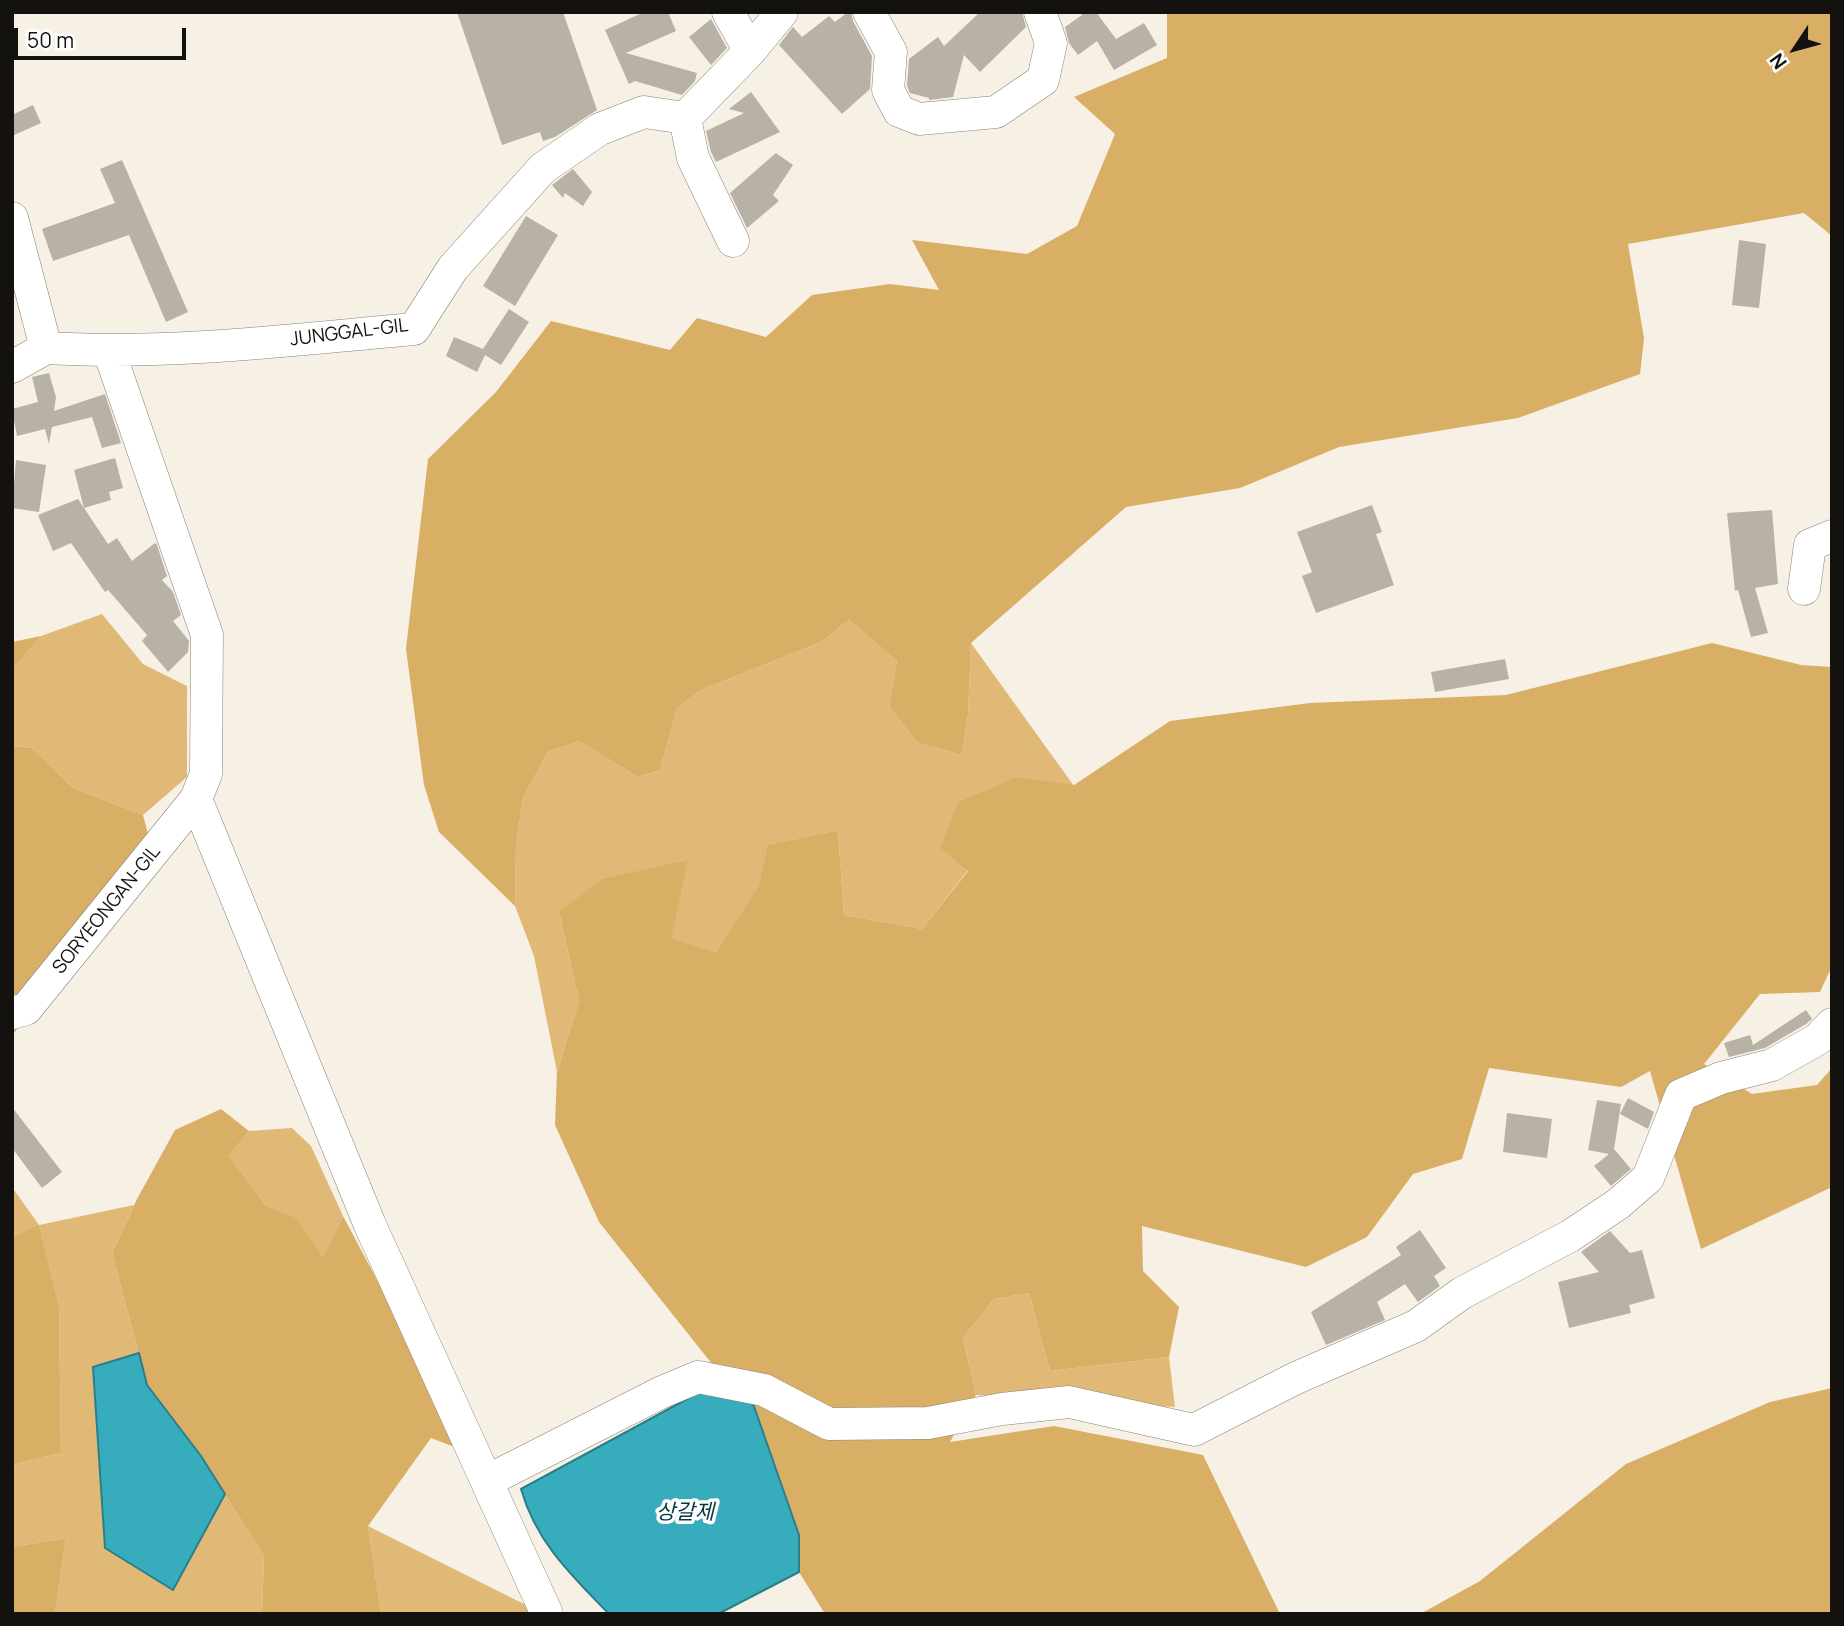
<!DOCTYPE html>
<meta charset="utf-8">
<style>
body{margin:0}
#map{position:relative;width:1844px;height:1626px;overflow:hidden;background:#f7f0e5;font-family:Manrope,sans-serif}
canvas{display:block}
.frame{position:absolute;inset:0;border:14px solid #14120e;pointer-events:none}
.north{position:absolute;left:1760px;top:14px;width:70px;height:70px;-webkit-text-stroke:5px #fefefe;paint-order:stroke;rotate:234deg;font-size:19px;font-weight:700;line-height:28px;text-align:center;color:#14120e}
.north::after{content:'';display:block;margin:auto;width:24px;height:32px;background:#14120e;clip-path:polygon(50% 0,100% 100%,50% 72%,0 100%)}
.scale{position:absolute;left:14px;top:28px;width:172px;height:32px;box-sizing:border-box;border:4px solid #14120e;border-top:0;padding-left:9px;font-size:21px;line-height:24px;white-space:nowrap;color:#14120e;-webkit-text-stroke:5px #fefefe;paint-order:stroke}
</style>
<div id="map">
<canvas width="1844" height="1626"></canvas>
<div class="frame"></div>
<div class="north">N</div>
<div class="scale">50 m</div>
</div>
<script>
const c = document.querySelector('canvas').getContext('2d');
c.lineJoin = 'round';
function paint(path, color) { c.fillStyle = color; c.fill(path, 'evenodd'); }
function trace(path, color, width, dash) { c.strokeStyle = color; c.lineWidth = width; c.lineCap = dash ? 'butt' : 'round'; c.setLineDash(dash || []); c.stroke(path); }
function drawText(font, color, halo, rows, align = 'center') {
  c.font = font + ' Manrope,"Noto Sans KR",sans-serif'; c.lineWidth = 7; c.setLineDash([]); c.textBaseline = 'middle'; c.strokeStyle = halo; c.fillStyle = color; for (const [text, x, y, turn = 0] of rows) {
    c.save(); c.translate(x, y); c.rotate((+turn || 0) * Math.PI / 180); c.textAlign = isNaN(turn) ? turn : align; if (halo) c.strokeText(text, 0, 0); c.fillText(text, 0, 0); c.restore();
  }
}
paint(new Path2D(`
 M102,614L143,664L187,686V777L143,815L73,788L32,748L12,746V670L41,636Z
 M849,620L897,661L889,707L918,743L962,755L968,714L971,643L1074,786L1017,777L968,870L922,929L844,915L838,830L769,845L760,886L716,952L559,912L579,1001L557,1072L534,956L515,906L516,845L523,798L548,752L579,741L638,777L660,770L677,708L701,690L821,642Z
 M292,1128L311,1146L343,1216L323,1259L296,1219L266,1206L227,1154L249,1131Z
 M12,1187L39,1225L134,1205L112,1253L147,1385L201,1456L264,1556L262,1614H55L66,1538L12,1547V1465L61,1453L59,1306L39,1226L12,1237Z
 M1029,1293L1050,1371L1169,1357L1175,1407L976,1395L963,1338L994,1299Z
 M368,1526L538,1611L539,1614H381Z`), '#e1b977');
paint(new Path2D(`
 M1167,12H1832V236L1804,213L1628,244L1644,338L1640,374L1518,418L1339,447L1240,488L1126,507L971,643L968,714L962,755L918,743L889,707L897,661L849,620L821,642L701,690L677,708L660,770L638,777L579,741L548,752L523,798L516,845L515,906L439,832L424,785L406,649L428,459L496,392L551,321L670,350L697,318L766,337L812,295L890,284L939,290L912,240L1027,254L1077,226L1115,134L1074,97L1167,58Z
 M41,636L12,670V642Z
 M1712,643L1801,665L1832,667V966L1820,992L1760,994L1704,1064L1752,1094L1817,1085L1832,1068V1187L1701,1249L1650,1071L1621,1087L1489,1068L1462,1159L1413,1174L1367,1237L1306,1267L1142,1226L1143,1271L1179,1307L1169,1357L1050,1371L1029,1293L994,1299L963,1338L976,1395L950,1442L1054,1426L1203,1455L1280,1614H825L799,1572V1535L724,1379L599,1222L555,1125L557,1072L579,1001L559,912L602,879L688,860L671,939L716,952L759,886L768,845L838,830L844,915L922,929L968,871L941,848L958,802L1017,777L1074,785L1170,721L1310,703L1506,695Z
 M12,746L32,748L73,788L143,815L150,842L12,1036Z
 M221,1109L249,1131L228,1155L266,1206L296,1218L323,1258L343,1216L403,1329L457,1448L431,1438L368,1526L381,1614H262L264,1556L201,1456L147,1385L112,1253L137,1199L175,1130Z
 M39,1225L59,1306L61,1453L12,1465V1237Z
 M1832,1388V1609L1828,1614H1420L1480,1581L1626,1464L1770,1402Z
 M66,1538L55,1614H12V1547Z`), '#d9ae65');
const water = new Path2D(`
 M139,1353L147,1385L201,1456L225,1494L173,1590L105,1548L93,1367Z
 M724,1379L750,1395L799,1535V1572L718,1614H609C571,1575 536,1542 521,1489Z`);
paint(water, '#37acbd');
trace(water, '#2c7e88', 2);
paint(new Path2D(`
 M457,12H563L597,110L555,137L543,141L540,132L502,145Z
 M644,12H668L676,31L626,53L697,73L695,81L682,95L635,81L629,84L605,30Z
 M848,12H851L853,21L872,56L870,89L842,114L779,45L793,27L802,37L829,16L835,22Z
 M980,12H1022L1026,27L980,72L964,55L953,97L929,100V98L910,93L907,86L909,59L938,37L944,46Z
 M1080,12H1096L1116,39L1144,23L1157,45L1114,70L1097,41L1078,55L1069,43L1065,27L1082,15Z
 M711,19L727,48L711,65L689,37Z
 M751,92L780,132L716,162L711,152L706,131L744,113L729,109Z
 M33,105L41,123L12,136V115Z
 M776,153L793,165L773,195L779,201L747,228L730,193Z
 M122,160L188,312L166,322L129,235L53,261L42,229L115,203L100,169Z
 M573,169L592,192L583,206L565,193L563,198L552,185Z
 M526,216L558,235L515,306L483,286Z
 M1739,240L1766,244L1759,308L1732,305Z
 M509,309L529,322L501,365L485,355L477,372L446,356L454,337L483,349Z
 M49,373L56,397L54,411L105,394L121,443L102,448L92,417L52,427L49,444L45,429L17,436L12,409L38,402L32,377Z
 M115,458L123,488L109,492L111,500L84,508L74,470Z
 M16,460L46,465L39,512L12,508Z
 M78,499L108,544L117,538L132,561L155,543L157,545L167,576L162,580L173,592L181,615L173,621L189,641L188,652L168,672L142,641L147,635L108,590L105,592L71,543L53,551L38,515Z
 M1372,505L1382,532L1376,534L1394,585L1316,613L1302,576L1312,572L1297,532Z
 M1772,510L1778,584L1755,588L1768,633L1751,637L1738,590L1735,591L1727,513Z
 M1505,659L1509,679L1435,692L1431,672Z
 M1806,1010L1812,1019L1806,1024L1765,1048L1729,1057L1724,1043L1750,1035L1753,1045Z
 M1628,1098L1654,1112L1648,1129L1620,1114Z
 M1597,1100L1621,1104L1614,1149L1631,1169L1611,1186L1594,1166L1609,1154L1588,1150Z
 M12,1107L62,1172L42,1188L12,1148Z
 M1507,1113L1552,1119L1547,1158L1503,1152Z
 M1420,1230L1446,1268L1434,1276L1440,1286L1418,1302L1405,1284L1377,1302L1385,1320L1326,1345L1311,1312L1401,1255L1396,1247Z
 M1610,1231L1630,1253L1642,1250L1655,1298L1629,1305L1631,1313L1569,1328L1558,1282L1599,1272L1581,1252Z`), '#b7b1a6');
const minor = new Path2D(`
 M728,12L750,51
 M869,12L891,52L888,90L899,111L919,119L996,112L1043,80L1051,43L1040,12
 M685,118L693,158L733,241
 M12,218L46,348C170,355 290,340 414,329L453,268L543,168L600,129L644,112L685,118L750,51L782,12
 M109,351L207,635L206,774L196,799L370,1225L547,1614
 M12,367L46,348
 M1804,589L1810,545L1832,536
 M12,1013L26,1009L196,799
 M487,1481L662,1392L698,1377L764,1390L829,1424L928,1423L1002,1409L1069,1402L1194,1430L1296,1378L1416,1326L1462,1293L1570,1236L1618,1204L1648,1178L1681,1095L1721,1078L1772,1065L1818,1039L1832,1024`);
trace(minor, '#888279', 33);
trace(minor, '#fff', 32);
drawText('19px', '#14120e', '#fefefe', [
 ["JUNGGAL-GIL",349,333,-7],
 ["SORYEONGAN-GIL",107,910,-51]
]);
drawText('italic 21px', '#00383f', '#fefefe', [
 ["상갈제",685,1513]
]);
</script>
